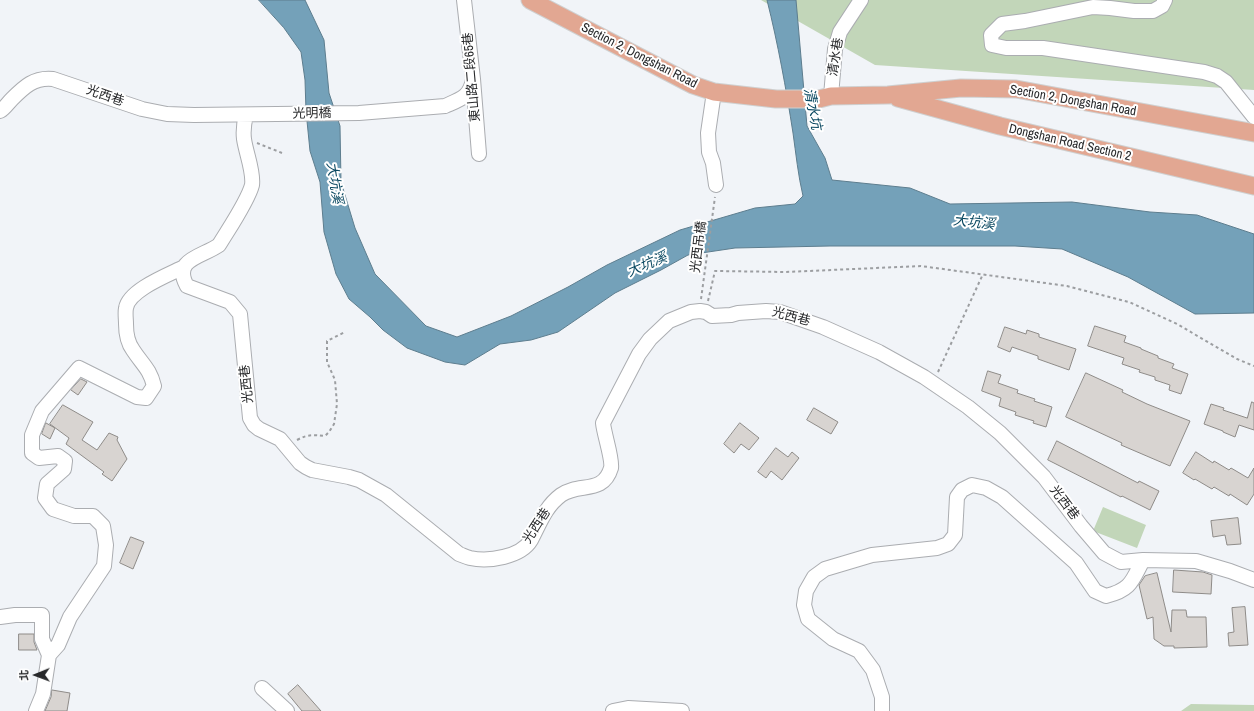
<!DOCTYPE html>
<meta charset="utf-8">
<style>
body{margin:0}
#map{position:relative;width:1254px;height:711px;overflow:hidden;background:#f1f4f8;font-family:"Archivo Narrow","Noto Sans TC",sans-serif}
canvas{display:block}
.north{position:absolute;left:16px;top:655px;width:40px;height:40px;-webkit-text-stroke:3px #fff;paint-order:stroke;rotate:269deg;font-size:11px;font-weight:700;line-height:16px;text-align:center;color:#27282a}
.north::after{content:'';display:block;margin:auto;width:14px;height:18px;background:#27282a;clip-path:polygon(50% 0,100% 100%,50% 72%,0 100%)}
</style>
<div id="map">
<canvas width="1254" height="711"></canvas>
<div class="north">北</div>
</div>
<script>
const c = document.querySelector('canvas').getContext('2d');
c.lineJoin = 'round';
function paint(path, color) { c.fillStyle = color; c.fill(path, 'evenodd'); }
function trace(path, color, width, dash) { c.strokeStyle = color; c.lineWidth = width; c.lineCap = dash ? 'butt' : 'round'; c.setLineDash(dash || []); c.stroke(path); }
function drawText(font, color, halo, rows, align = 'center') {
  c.font = font + ' "Archivo Narrow","Noto Sans TC",sans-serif'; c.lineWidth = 4; c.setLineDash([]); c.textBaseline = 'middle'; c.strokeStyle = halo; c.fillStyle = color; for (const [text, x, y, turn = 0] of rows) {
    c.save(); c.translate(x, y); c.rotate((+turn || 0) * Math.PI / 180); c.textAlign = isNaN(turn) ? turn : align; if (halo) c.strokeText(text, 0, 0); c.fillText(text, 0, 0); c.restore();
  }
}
paint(new Path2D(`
 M761,0H1254V90L875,65Z
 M1103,507L1146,525L1137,548L1093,531Z
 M1191,704L1254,705V711H1181Z`), '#c2d6b9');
const water = new Path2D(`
 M259,0H305L324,40L329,93L340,126L341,182L355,228L375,274L426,326L457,337L511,316L568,287L607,265L680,230L755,208L795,204L803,196C798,175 796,154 793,133C786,88 778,44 767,0H796L807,126L825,158L832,180L910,188L950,204L1072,202L1150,212L1197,215L1254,234V313L1195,314L1128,277L1062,249L1015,246H830L735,248L688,255L661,270L615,293L558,332L531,340L500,344L465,365L445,362L407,348L383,330L370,317L349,299L336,274L324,232L320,182L310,151L306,111L305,80L301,52L284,28Z`);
paint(water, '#74a1b9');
trace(water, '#5d7d8e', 1);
const building = new Path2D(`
 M1095,326L1126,336L1124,342L1141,348V349L1158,356V358L1174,364L1172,368L1188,374L1181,394L1169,390L1170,385L1155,380V377L1139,372L1140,370L1122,364L1124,358L1088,346Z
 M1005,327L1026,334L1027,330L1039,334V337L1076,349L1069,370L1038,359V356L1012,347L1010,352L998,347Z
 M988,371L1001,375L998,383L1018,390L1017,393L1035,399L1034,401L1052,407L1046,427L1033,423L1034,421L1015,415L1016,412L999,406L1001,398L982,391Z
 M1086,373L1123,390L1122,392L1147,404L1190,421L1170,466L1121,445L1122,443L1066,417Z
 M81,379L87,382L78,395L71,390Z
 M1252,402L1254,403V430L1239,425L1235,437L1223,432V431L1204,424L1211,404L1224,408L1223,410L1247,418Z
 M63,405L93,422L82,440L97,450L109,433L118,437L117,440L127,459L112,481L102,474L104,472L66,444L69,438L50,424Z
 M814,408L838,422L831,434L807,420Z
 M46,423L55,428L50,439L42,434Z
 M740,423L759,438L749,450L741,444L734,453L724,444Z
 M1057,441L1138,483L1139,481L1159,491L1150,510L1122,496L1121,497L1048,460Z
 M776,448L788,457L792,452L799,458L782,480L771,471L766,478L758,472Z
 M1196,452L1213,463L1214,461L1229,470L1231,468L1248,478L1254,468V494L1247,505L1230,494L1229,496L1214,487L1212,489L1195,479L1194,480L1183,473Z
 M1238,518L1241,544L1227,545L1225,535L1213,537L1211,521Z
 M131,537L144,542L133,569L120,563Z
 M1174,570L1203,572L1212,575L1211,594L1173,592Z
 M1157,573L1171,632L1172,610H1186L1187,617H1206L1207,647L1174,648V646H1164L1154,639L1153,617L1147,619L1139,585L1145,576Z
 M1245,607L1248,645L1229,646L1228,633L1234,632L1232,608Z
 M19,634H34V642L37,650H19Z
 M298,685L321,711H302L288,694Z
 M52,690L70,693L67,711H45L51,697Z`);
paint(building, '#d8d4d1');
trace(building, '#8e8b88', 1);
const minor = new Path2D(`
 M464,0L473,79L479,154
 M1165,0L1162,6L1153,11H1134L1110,8L1093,7L1025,21L1002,24L991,35L992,45L1006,48H1043L1204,72L1217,76L1226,82L1254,117
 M714,92L708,133L709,152L713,163L716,185
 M831,96L835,49L840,32L861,0
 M0,111C5,108 7,104 12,99C24,87 34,77 53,79L142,109L167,114L194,115L359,113L445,106C461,99 470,97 473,79
 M246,115C244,123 243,131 244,139C246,153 254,172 252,185C248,201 228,230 219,245C202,257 172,259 187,286L230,302L240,314L250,418L254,425L259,429L280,439L300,463L306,467L312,470L349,477L359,480L386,495L459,554C462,555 466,557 470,558C489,562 521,557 531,540C540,523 545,507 561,495C579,482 603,495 611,468C613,460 604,434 603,423L639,354L650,339L669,321L691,312L700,311L706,312L712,316L731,315L738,313L766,311L780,312L823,327L879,352L924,377L968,407L1000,433L1044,477L1081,526L1104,553L1121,562L1143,560L1196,561L1230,571L1254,580
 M0,617L15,615H42V639L49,655
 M262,688L287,711
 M36,711L43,694L49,655L58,645L70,617L104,566L106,545L103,526L93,516H74L53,509L45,498L47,484L64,469L65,461L58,456L39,458L32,453V435L42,411L79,368L137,397L146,398L154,386C150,369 142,364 133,350C127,342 126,333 126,324C126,319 125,313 126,308C129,290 168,275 184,267
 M613,711L628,708L682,711
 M882,711V697L873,670L859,651L833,639L808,619L804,605L806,591L814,577L825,569L872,555L937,548L948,544L955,535L957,497L962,490L972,485L986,488L1002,497L1076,563L1095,591L1106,596C1131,590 1132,581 1143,560`);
const major = new Path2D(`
 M530,0L693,85L714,92L776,99H819L831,96L888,95L961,88L1016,89L1254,133
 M898,98L1000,126L1254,186`);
trace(minor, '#abadb1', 16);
trace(major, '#cfd0d0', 19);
trace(new Path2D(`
 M257,143L282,153
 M701,299L715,197
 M708,301L715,271L786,272L921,266L1067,286L1129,302L1177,324L1237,359L1254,366
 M938,372L983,274
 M297,440C308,434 313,435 325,436L329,432L334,424L337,404L335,380L327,362V341L345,332`), '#9c9ea1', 2, [3, 3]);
trace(minor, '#fff', 14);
trace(major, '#e2a792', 17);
drawText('13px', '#27282a', '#fff', [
 ["Section 2, Dongshan Road",639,56,27],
 ["清水巷",836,57,-81],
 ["東山路二段65巷",472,77,-95],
 ["光西巷",105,96,19],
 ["Section 2, Dongshan Road",1073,101,10],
 ["光明橋",312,114,-1],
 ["Dongshan Road Section 2",1070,143,13],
 ["光西吊橋",699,247,-83],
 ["光西巷",791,317,15],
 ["光西巷",247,384,-96],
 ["光西巷",1064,503,53],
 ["光西巷",537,526,-57]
]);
drawText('italic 14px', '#084760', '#fff', [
 ["清水坑",812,109,79],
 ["大坑溪",334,183,81],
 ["大坑溪",974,223,6],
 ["大坑溪",647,265,-23]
]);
</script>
